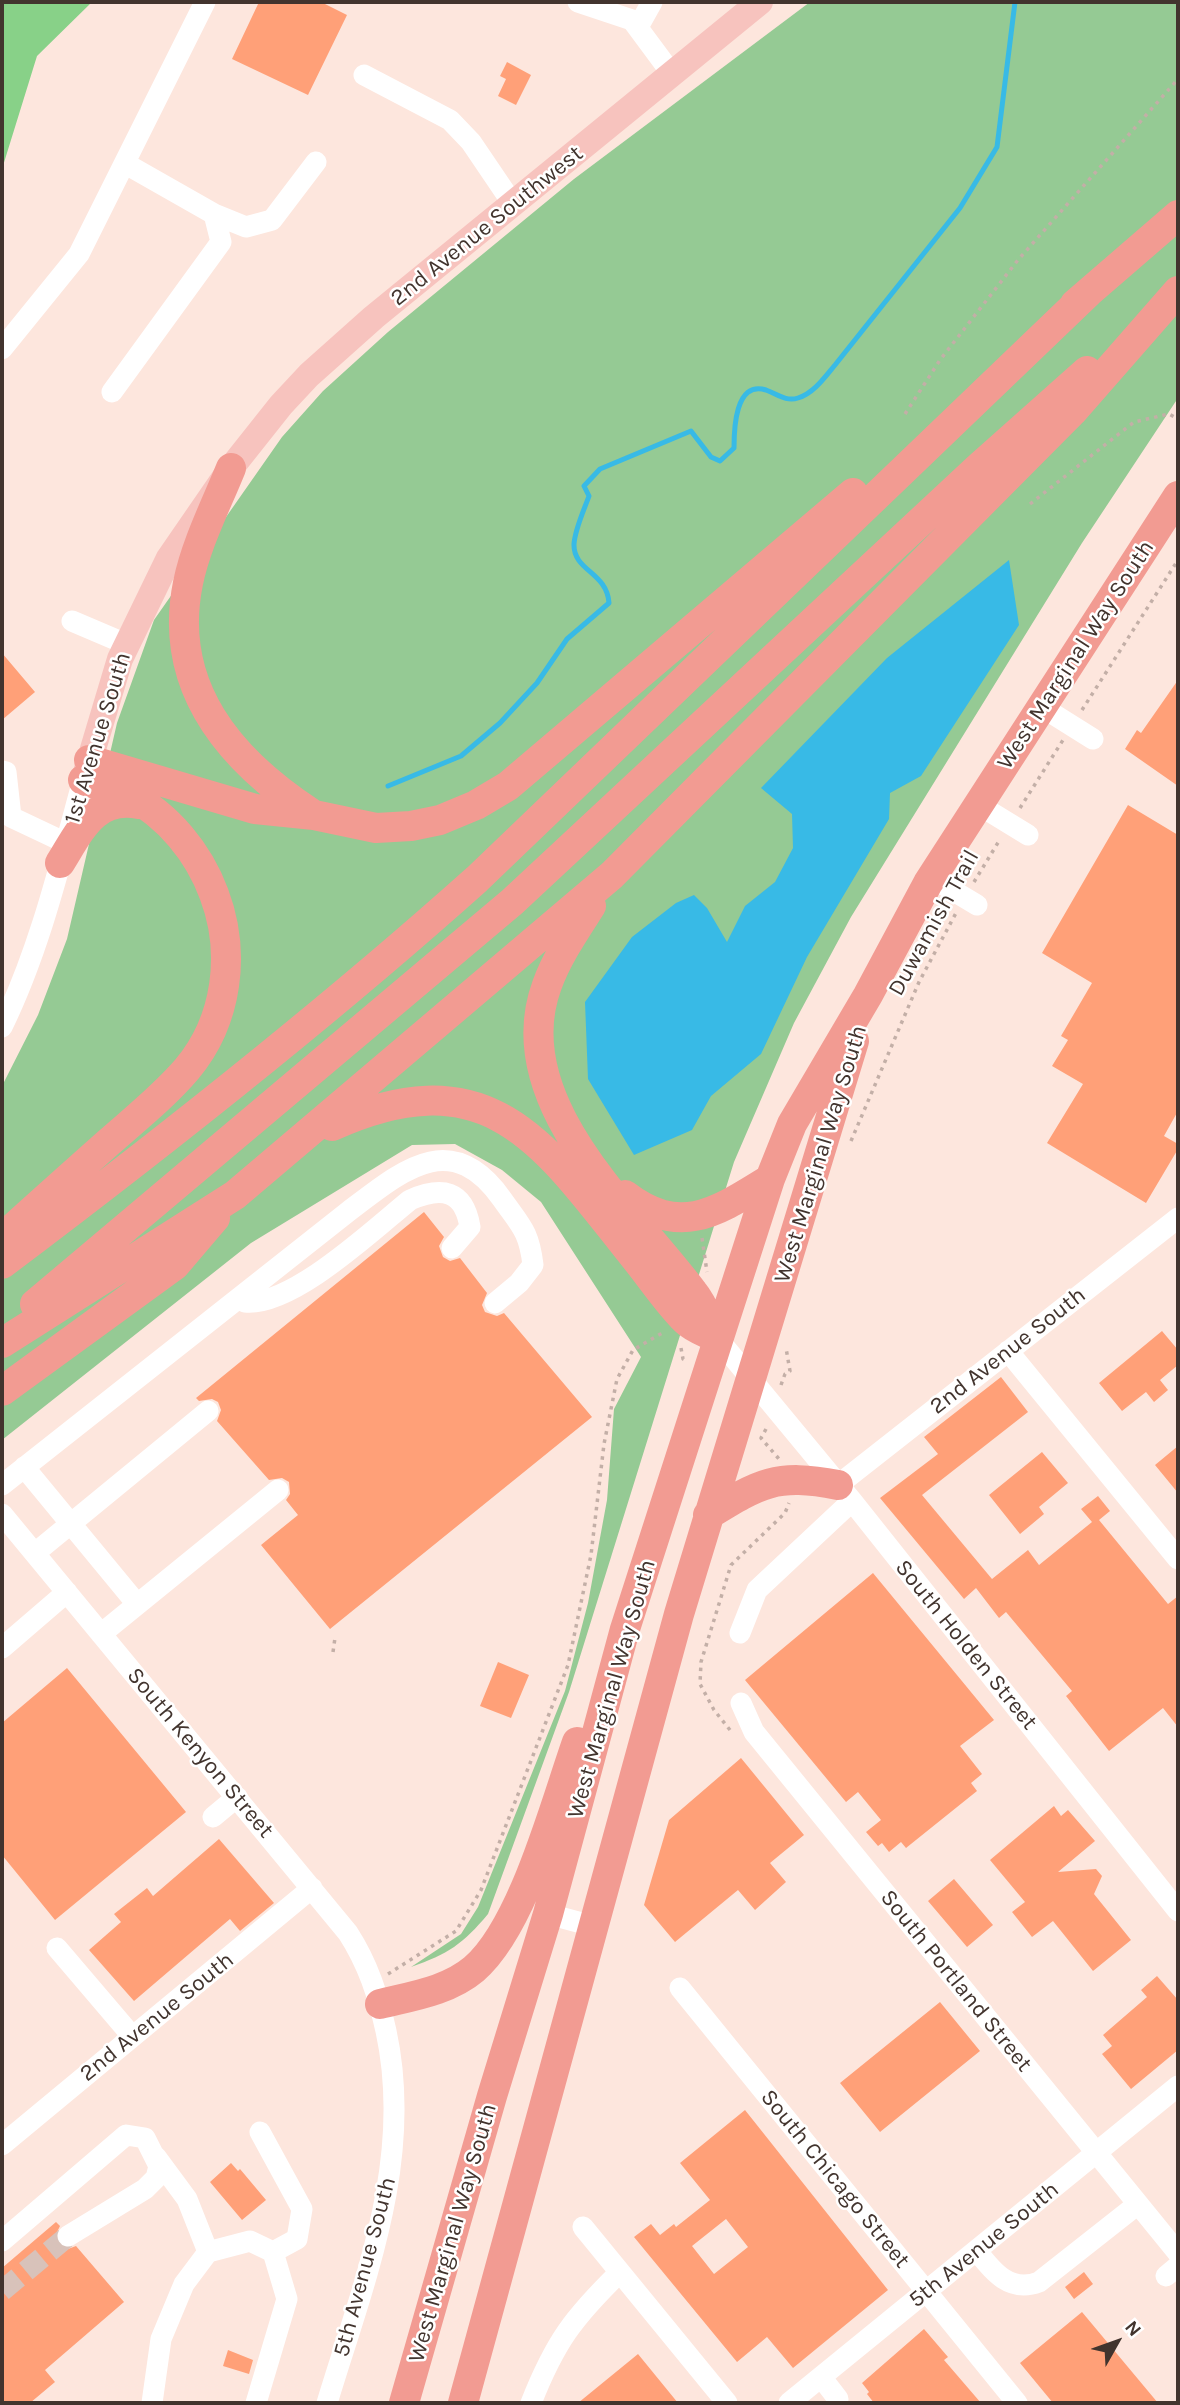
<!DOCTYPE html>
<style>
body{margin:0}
#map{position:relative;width:1180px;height:2405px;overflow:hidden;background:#fde6dd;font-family:Karla,sans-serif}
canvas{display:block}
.frame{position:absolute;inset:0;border:4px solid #42342e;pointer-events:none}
.north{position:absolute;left:1082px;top:2307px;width:70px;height:70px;-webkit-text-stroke:5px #fff;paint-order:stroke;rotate:50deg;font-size:19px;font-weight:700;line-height:28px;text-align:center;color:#42342e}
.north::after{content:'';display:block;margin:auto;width:24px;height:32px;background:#42342e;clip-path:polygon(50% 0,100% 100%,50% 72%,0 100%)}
</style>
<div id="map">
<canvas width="1180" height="2405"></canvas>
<div class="frame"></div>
<div class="north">N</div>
</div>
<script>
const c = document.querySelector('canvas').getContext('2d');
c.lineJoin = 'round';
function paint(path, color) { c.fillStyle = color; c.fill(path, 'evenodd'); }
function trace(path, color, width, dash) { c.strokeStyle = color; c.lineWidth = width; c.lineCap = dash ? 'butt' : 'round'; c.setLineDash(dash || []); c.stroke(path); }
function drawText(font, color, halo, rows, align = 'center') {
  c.font = font + ' Karla,sans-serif'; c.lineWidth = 5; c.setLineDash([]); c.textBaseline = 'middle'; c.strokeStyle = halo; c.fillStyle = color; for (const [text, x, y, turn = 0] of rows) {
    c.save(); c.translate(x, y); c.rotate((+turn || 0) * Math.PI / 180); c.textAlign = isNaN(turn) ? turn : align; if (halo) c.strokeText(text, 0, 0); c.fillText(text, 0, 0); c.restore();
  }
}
paint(new Path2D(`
 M810,2H1178V398L1082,543L851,917L794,1023L734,1162L569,1692L488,1914C463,1944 448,1954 411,1967L461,1934L478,1907L565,1691L588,1603L607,1500L614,1409L641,1357L541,1202L502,1170L455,1144L412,1145L251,1243L2,1440V1086L38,1015L67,939L117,723L154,620L282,437L323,391L388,332L574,179Z`), '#95ca94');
paint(new Path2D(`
 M2,2H92L37,56L2,169Z`), '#88d188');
paint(new Path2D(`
 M1009,560L1019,625L921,776L890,793L889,819L807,957L761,1054L711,1096L692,1130L634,1155L588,1079L585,1002L632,937L676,903L694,895L707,908L727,942L745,906L775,882L793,848L792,814L761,788L887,658Z`), '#38bae6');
trace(new Path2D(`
 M388,786L461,756L500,723L537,683L567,639L609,603C607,572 573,571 574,544C575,529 584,510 589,496L584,486L600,469L691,431L711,457L720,461L734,448C734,430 735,380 766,390C777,394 786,402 798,398C814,393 825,377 835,365L960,208L997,147L1015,2`), '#38bae6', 5);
paint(new Path2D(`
 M259,2H321L347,15L308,95L232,59Z
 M507,62L531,75L516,105L498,96L506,79L500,76Z
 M2,653L35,692L2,720Z
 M1178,680V786L1125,749L1137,730L1141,733Z
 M1128,805L1178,835V1111L1164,1136L1178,1144V1149L1146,1203L1047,1143L1083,1084L1052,1066L1068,1040L1061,1036L1092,983L1042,953Z
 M424,1212L444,1237L439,1246L443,1257L450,1261L460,1258L487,1293L482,1305L485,1312L497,1316L504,1313L592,1417L330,1629L261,1545L298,1515L286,1500L290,1494L289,1482L282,1478L269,1480L217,1421L221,1410L218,1402L212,1399L199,1401L196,1398Z
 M1162,1331L1178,1350V1365L1160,1380L1168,1390L1154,1402L1146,1392L1122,1411L1099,1383Z
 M1001,1377L1028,1412L922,1495L992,1579L1028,1550L1039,1565L1092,1522L1081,1509L1098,1496L1110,1511L1099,1520L1168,1604L1178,1596V1727L1163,1708L1109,1751L1066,1696L1072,1691L1006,1612L999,1618L976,1588L964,1599L880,1498L938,1454L924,1437Z
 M1178,1446V1493L1155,1465Z
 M1042,1452L1068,1483L1039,1507L1044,1514L1020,1534L989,1495Z
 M873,1573L994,1720L960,1746L982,1774L971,1783L977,1791L906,1848L901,1842L889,1852L882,1843L878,1846L866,1832L881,1820L858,1792L846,1802L745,1680Z
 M498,1662L529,1675L511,1718L480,1706Z
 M67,1668L186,1812L55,1920L2,1855V1723Z
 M741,1758L804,1835L770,1863L786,1882L755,1910L738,1890L675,1942L644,1905L669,1820Z
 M1054,1806L1061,1816L1068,1810L1095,1841L1058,1872L1096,1869L1102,1876L1094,1894L1131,1940L1093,1971L1053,1921L1032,1937L1012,1912L1025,1902L990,1860Z
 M219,1839L274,1903L240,1931L230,1919L134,2001L89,1950L121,1922L114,1914L147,1888L153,1896Z
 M954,1879L993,1925L967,1947L928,1901Z
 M1157,1976L1178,2000V2050L1131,2089L1102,2054L1112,2046L1103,2035L1147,1997L1141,1990Z
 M940,2002L980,2051L880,2132L840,2083Z
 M745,2110L888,2290L793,2368L767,2337L737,2362L634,2237L651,2224L660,2235L674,2224L676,2227L710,2200L680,2163ZM726,2219L748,2247L714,2274L692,2246Z
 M231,2163L238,2171L240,2169L266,2200L242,2220L210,2182Z
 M56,2222L60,2226L55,2236L57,2243L68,2249L76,2246L124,2302L45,2370L55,2382L30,2403H2V2268Z
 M1084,2272L1093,2284L1074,2299L1065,2287Z
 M1082,2312L1158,2403H1053L1020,2363Z
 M924,2329L948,2357L944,2360L981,2403H874L867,2394L869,2392L862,2383Z
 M228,2350L253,2360L249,2374L223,2366Z
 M638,2354L678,2403H578Z`), '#ffa078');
trace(new Path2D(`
 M2,2291L68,2236`), '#d8c2ba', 21, [21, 10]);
trace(new Path2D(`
 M905,414L940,360L1018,260L1178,79
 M1030,504L1134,422L1169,414L1178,419
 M1082,710L1178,560
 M1020,808L1063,740
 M974,882L999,841
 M851,1141L919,982L956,913
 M702,1238L707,1272
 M681,1348L683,1359L687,1361
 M781,1385L785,1374L790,1371L786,1348
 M766,1429L761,1438L779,1459
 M333,1652L335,1638
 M730,1730L714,1710L700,1684L701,1662L731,1565L785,1513L789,1503
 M388,1974L456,1931L481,1890L568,1665L591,1555L604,1444L617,1379L633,1350L664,1332`), '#c3afa7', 3.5, [3.5, 5]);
trace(new Path2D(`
 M578,2L632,20L672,74
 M638,27L652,2
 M364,75L450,120L471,142L513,204
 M214,214L246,227L272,220L316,162
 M2,349L79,254L205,2
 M112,392L221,242L214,214L126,164
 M72,621L126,644
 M1042,707L1093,739
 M2,771L6,772L11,817L66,843
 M979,805L1028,835
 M932,878L977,905
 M2,1027C40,949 60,864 83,780
 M241,1297L245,1302C292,1307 374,1229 410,1200C442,1186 464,1190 470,1227L452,1248
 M718,1339L852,1501L1178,1911
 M1008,1351L1178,1559
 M24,1467L137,1604
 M2,1485L349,1211C402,1171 451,1127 502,1199C521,1226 529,1231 533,1265L519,1283L495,1303
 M838,1485L1178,1218
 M2,1514L348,1933C368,1964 378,1995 386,2031C414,2160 364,2281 327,2403
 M35,1553L208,1411
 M740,1633L757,1590L852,1501
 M101,1634L278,1490
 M2,1648L67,1592
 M741,1703L754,1732L1178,2253
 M213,1817L237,1797
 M548,1914L593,1926
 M57,1948L132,2036
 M680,1988L1017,2403
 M260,2132L302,2209L297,2239L273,2252
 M2,2145L312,1888
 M156,2157L187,2199L208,2252
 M583,2227L727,2403
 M2,2241L126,2135L145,2138L159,2166L156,2178L145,2189L68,2236
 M977,2251C993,2272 1010,2293 1039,2282L1138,2204
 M1166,2276L1178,2266
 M821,2377L838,2399
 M152,2403L161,2339L184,2284L208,2252L250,2241L273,2252L287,2299L256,2403
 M531,2403C555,2342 573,2318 620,2272
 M789,2403L1178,2086`), '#fff', 21);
trace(new Path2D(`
 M84,779L120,659L169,558L231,468L281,405L309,375L374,317L760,2`), '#f7c3be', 26);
trace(new Path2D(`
 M1075,304L1178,215
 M231,468C216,505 196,544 188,583C167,687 230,760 311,813
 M89,760L255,809L314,815L376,828L411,826L440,820L476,805L508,786L853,493
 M60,863C80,831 95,795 139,804
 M591,906C575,931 557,957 547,985C504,1101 631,1209 693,1292C704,1305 710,1324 718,1339
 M332,1126C494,1053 547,1149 639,1263C654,1282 668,1303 686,1321C694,1329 708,1333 718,1339
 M625,1195C681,1238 718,1211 770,1179
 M2,1238C37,1206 73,1174 109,1142C135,1119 164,1096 187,1069C228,1020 236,952 214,894C199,853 168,815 129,795C115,789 98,785 83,780
 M2,1264C164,1142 325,1015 477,879L1089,292
 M35,1304L512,902L978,468L1087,371
 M2,1343L235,1195L612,875L1072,412L1178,291
 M2,1391L175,1265L215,1218
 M708,1515C760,1483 776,1473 838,1485
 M380,2004C412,1996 448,1991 474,1969C523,1927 555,1804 577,1742
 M404,2403L492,2096L548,1914L625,1629L770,1179L792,1124L868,995L928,883L1178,496
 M463,2403L679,1614L854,1041`), '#f29b92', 30);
drawText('23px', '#42342e', '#fff', [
 ["2nd Avenue Southwest",487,226,-39],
 ["West Marginal Way South",1076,655,-57],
 ["1st Avenue South",98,738,-73],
 ["Duwamish Trail",934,923,-61],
 ["West Marginal Way South",821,1154,-73],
 ["2nd Avenue South",1008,1351,-38],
 ["South Holden Street",966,1645,51],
 ["West Marginal Way South",612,1689,-74],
 ["South Kenyon Street",200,1753,50],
 ["South Portland Street",956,1981,51],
 ["2nd Avenue South",157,2017,-39],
 ["South Chicago Street",835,2179,51],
 ["West Marginal Way South",453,2233,-74],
 ["5th Avenue South",984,2245,-39],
 ["5th Avenue South",365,2267,-75]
]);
</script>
